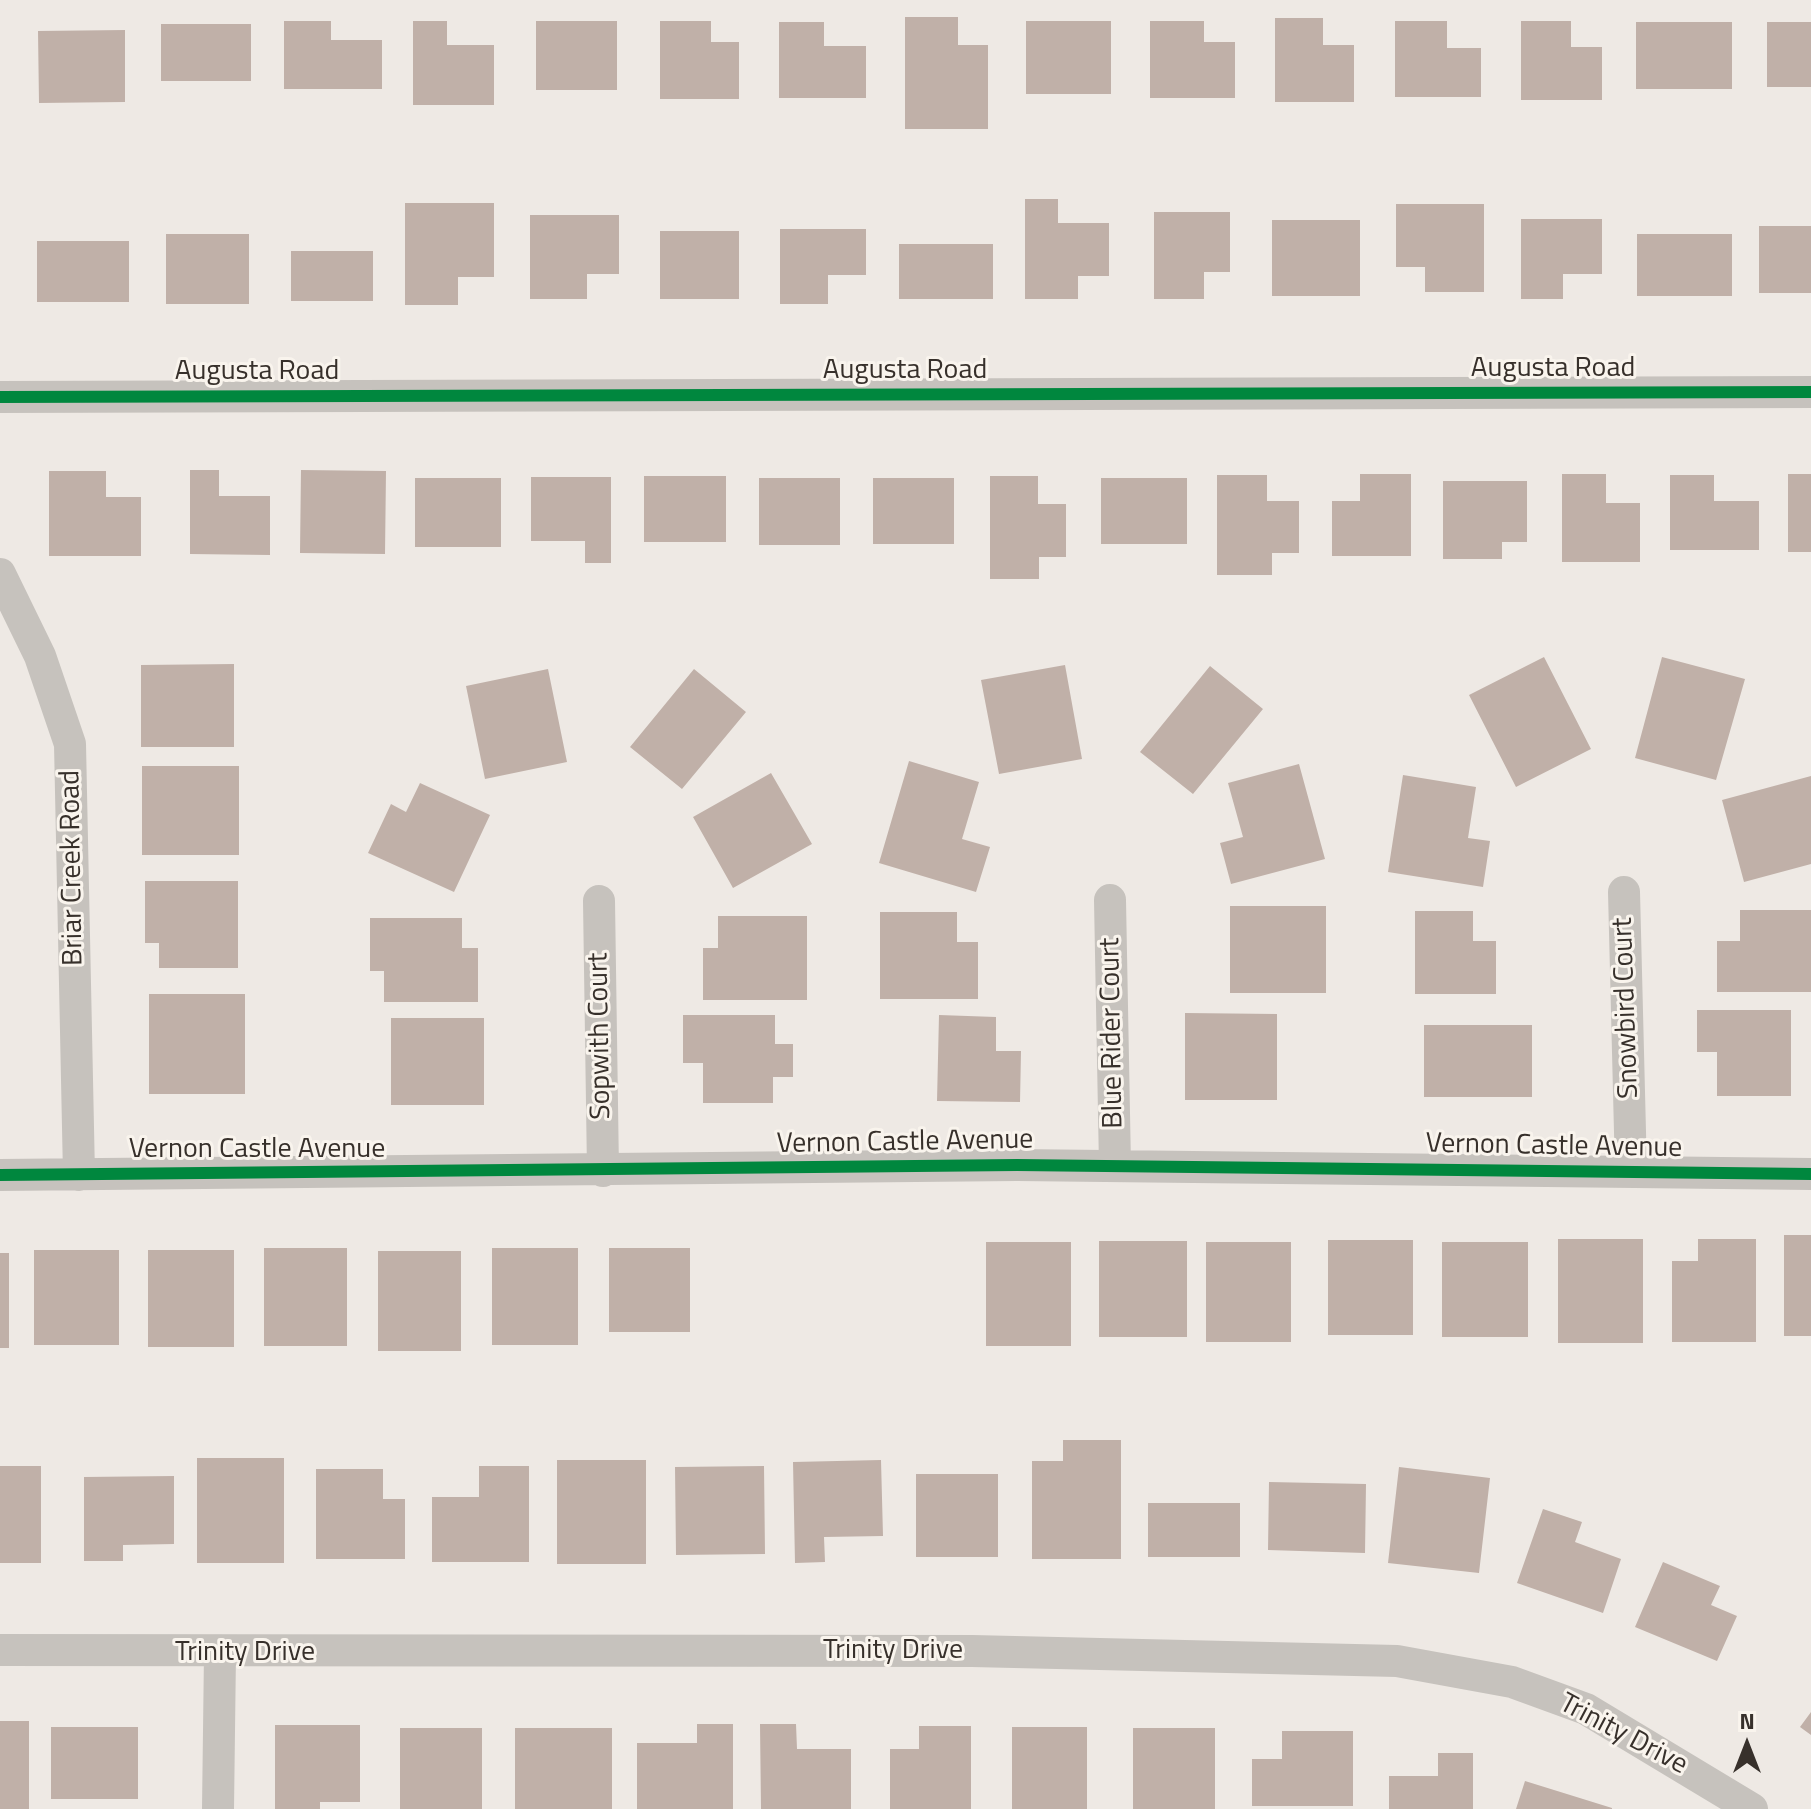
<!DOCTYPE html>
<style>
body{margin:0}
#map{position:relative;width:1811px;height:1809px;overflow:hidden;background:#eee9e4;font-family:"Titillium Web",sans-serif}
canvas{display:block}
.north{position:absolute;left:1707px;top:1705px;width:80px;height:80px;-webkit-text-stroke:6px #f9f4ed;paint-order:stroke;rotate:0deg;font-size:22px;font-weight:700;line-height:32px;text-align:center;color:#37302b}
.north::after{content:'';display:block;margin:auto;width:28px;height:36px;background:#37302b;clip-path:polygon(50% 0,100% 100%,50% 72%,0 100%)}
</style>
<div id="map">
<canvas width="1811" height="1809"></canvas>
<div class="north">N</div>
</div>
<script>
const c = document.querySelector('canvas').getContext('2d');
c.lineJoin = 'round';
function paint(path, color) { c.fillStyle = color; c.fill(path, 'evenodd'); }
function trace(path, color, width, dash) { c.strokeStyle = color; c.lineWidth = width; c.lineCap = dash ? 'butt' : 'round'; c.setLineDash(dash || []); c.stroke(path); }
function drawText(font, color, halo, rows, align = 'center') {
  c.font = font + ' "Titillium Web",sans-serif'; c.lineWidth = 6; c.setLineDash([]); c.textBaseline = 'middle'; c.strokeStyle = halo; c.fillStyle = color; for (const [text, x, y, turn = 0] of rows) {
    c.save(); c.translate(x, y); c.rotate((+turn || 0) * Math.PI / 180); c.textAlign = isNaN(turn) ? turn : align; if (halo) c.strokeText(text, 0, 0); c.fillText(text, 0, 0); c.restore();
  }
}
paint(new Path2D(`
 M905,17H958V45H988V129H905Z
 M1275,18H1323V45H1354V102H1275Z
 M284,21H331V40H382V89H284Z
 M413,21H447V45H494V105H413Z
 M536,21H617V90H536Z
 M660,21H711V42H739V99H660Z
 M1026,21H1111V94H1026Z
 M1150,21H1204V42H1235V98H1150Z
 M1395,21H1447V48H1481V97H1395Z
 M1521,21H1571V47H1602V100H1521Z
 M779,22H824V46H866V98H779Z
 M1636,22H1732V89H1636Z
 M1767,22H1811V87H1767Z
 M161,24H251V81H161Z
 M125,30V102L39,103L38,31Z
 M1025,199H1058V223H1109V276H1078V299H1025Z
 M405,203H494V277H458V305H405Z
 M1396,204H1484V292H1425V267H1396Z
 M1154,212H1230V272H1204V299H1154Z
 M530,215H619V274H587V299H530Z
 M1521,219H1602V274H1563V299H1521Z
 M1272,220H1360V296H1272Z
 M1759,226H1811V293H1759Z
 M780,229H866V275H828V304H780Z
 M660,231H739V299H660Z
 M166,234H249V304H166Z
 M1637,234H1732V296H1637Z
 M37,241H129V302H37Z
 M899,244H993V299H899Z
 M291,251H373V301H291Z
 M190,470H219V496H270V555L190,554Z
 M301,470L386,471L385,554L300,553Z
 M49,471H106V497H141V556H49Z
 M1360,474H1411V556H1332V501H1360Z
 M1562,474H1606V503H1640V562H1562Z
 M1788,474H1811V552H1788Z
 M1217,475H1267V501H1299V553H1272V575H1217Z
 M1670,475H1714V501H1759V550H1670Z
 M644,476H726V542H644Z
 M990,476H1038V504H1066V557H1039V579H990Z
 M531,477H611V563H585V541H531Z
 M415,478H501V547H415Z
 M759,478H840V545H759Z
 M873,478H954V544H873Z
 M1101,478H1187V544H1101Z
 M1443,481H1527V542H1502V559H1443Z
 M1544,657L1591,749L1516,787L1469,695Z
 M1662,657L1745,679L1716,780L1635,758Z
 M234,664V747H141V665Z
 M1065,665L1082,759L999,774L981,680Z
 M1210,666L1263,709L1193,794L1140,752Z
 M548,669L567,762L485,779L466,686Z
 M694,669L746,712L682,789L630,747Z
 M909,761L979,782L962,839L990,847L976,892L879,863Z
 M1299,764L1325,859L1231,884L1220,843L1243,837L1228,783Z
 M142,766H239V855H142Z
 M771,773L812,844L733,888L693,817Z
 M1403,775L1476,787L1468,838L1490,841L1483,887L1388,872Z
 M1811,776V864L1744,882L1722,800Z
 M420,783L490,815L454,892L368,853L391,804L406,812Z
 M145,881H238V968H159V943H145Z
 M1230,906H1326V993H1230Z
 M1740,910H1811V992H1717V941H1740Z
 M1415,911H1473V941H1496V994H1415Z
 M880,912H957V942H978V999H880Z
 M718,916H807V1000H703V948H718Z
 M370,918H462V948H478V1002H384V971H370Z
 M149,994H245V1094H149Z
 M1697,1010H1791V1096H1717V1052H1697Z
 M1185,1013L1277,1014V1100H1185Z
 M683,1015H775V1044H793V1077H773V1103H703V1063H683Z
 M939,1015L996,1017V1051H1021L1020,1102L937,1101Z
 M391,1018H484V1105H391Z
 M1424,1025H1532V1097H1424Z
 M1784,1235H1811V1336H1784Z
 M1558,1239H1643V1343H1558Z
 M1698,1239H1756V1342H1672V1261H1698Z
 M1328,1240H1413V1335H1328Z
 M1099,1241H1187V1337H1099Z
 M986,1242H1071V1346H986Z
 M1206,1242H1291V1342H1206Z
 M1442,1242H1528V1337H1442Z
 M264,1248H347V1346H264Z
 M492,1248H578V1345H492Z
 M609,1248H690V1332H609Z
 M34,1250H119V1345H34Z
 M148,1250H234V1347H148Z
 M378,1251H461V1351H378Z
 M0,1253H9V1348H0Z
 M1063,1440H1121V1559H1032V1461H1063Z
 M197,1458H284V1563H197Z
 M557,1460H646V1564H557Z
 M881,1460L883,1536L824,1537L825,1562L795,1563L793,1462Z
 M0,1466H41V1563H0Z
 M479,1466H529V1562H432V1497H479Z
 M764,1466L765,1554L676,1555L675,1467Z
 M1399,1467L1490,1478L1479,1573L1388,1563Z
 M316,1469H383V1499H405V1559H316Z
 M916,1474H998V1557H916Z
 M174,1476V1544L123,1545V1561H84V1477Z
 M1269,1482L1366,1484L1365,1553L1268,1550Z
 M1148,1503H1240V1557H1148Z
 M1543,1509L1582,1522L1575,1542L1621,1559L1603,1613L1517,1583Z
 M1663,1562L1720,1586L1711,1605L1737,1616L1717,1661L1635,1627Z
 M1811,1712V1735L1800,1727Z
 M0,1721H29V1809H0Z
 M697,1724H733V1809H637V1743H697Z
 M760,1724H796L797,1749H851V1809H761Z
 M275,1725H360V1802H320V1809H275Z
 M919,1726H971V1809H890V1749H919Z
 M51,1727H138V1799H51Z
 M1012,1727H1087V1809H1012Z
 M400,1728H482V1809H400Z
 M515,1728H612V1809H515Z
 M1133,1728H1215V1809H1133Z
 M1282,1731H1353V1806H1252V1759H1282Z
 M1438,1753H1473V1809H1389V1776H1438Z
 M1525,1781L1612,1808V1809H1516Z`), '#c0b0a8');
trace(new Path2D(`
 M0,397L1811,392
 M0,574L40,656L70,744L79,1175
 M1624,892L1631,1172
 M1110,900L1115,1166
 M599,901L603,1171
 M0,1175L1017,1165L1811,1174
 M0,1650L972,1651L1397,1661L1512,1682L1586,1709L1752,1809
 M218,1809L220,1653`), '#c6c2bd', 32);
trace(new Path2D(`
 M0,397L1811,392
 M0,1175L1017,1165L1811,1174`), '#00873e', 12);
drawText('28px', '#37302b', '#f9f4ed', [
 ["Augusta Road",1553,369],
 ["Augusta Road",905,371],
 ["Augusta Road",257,372],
 ["Briar Creek Road",73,868,-91],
 ["Snowbird Court",1627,1008,-92],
 ["Blue Rider Court",1113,1033,-91],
 ["Sopwith Court",601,1036,-91],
 ["Vernon Castle Avenue",905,1143,-1],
 ["Vernon Castle Avenue",1554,1147,1],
 ["Vernon Castle Avenue",257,1150],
 ["Trinity Drive",893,1651],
 ["Trinity Drive",245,1653],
 ["Trinity Drive",1623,1735,28]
]);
</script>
